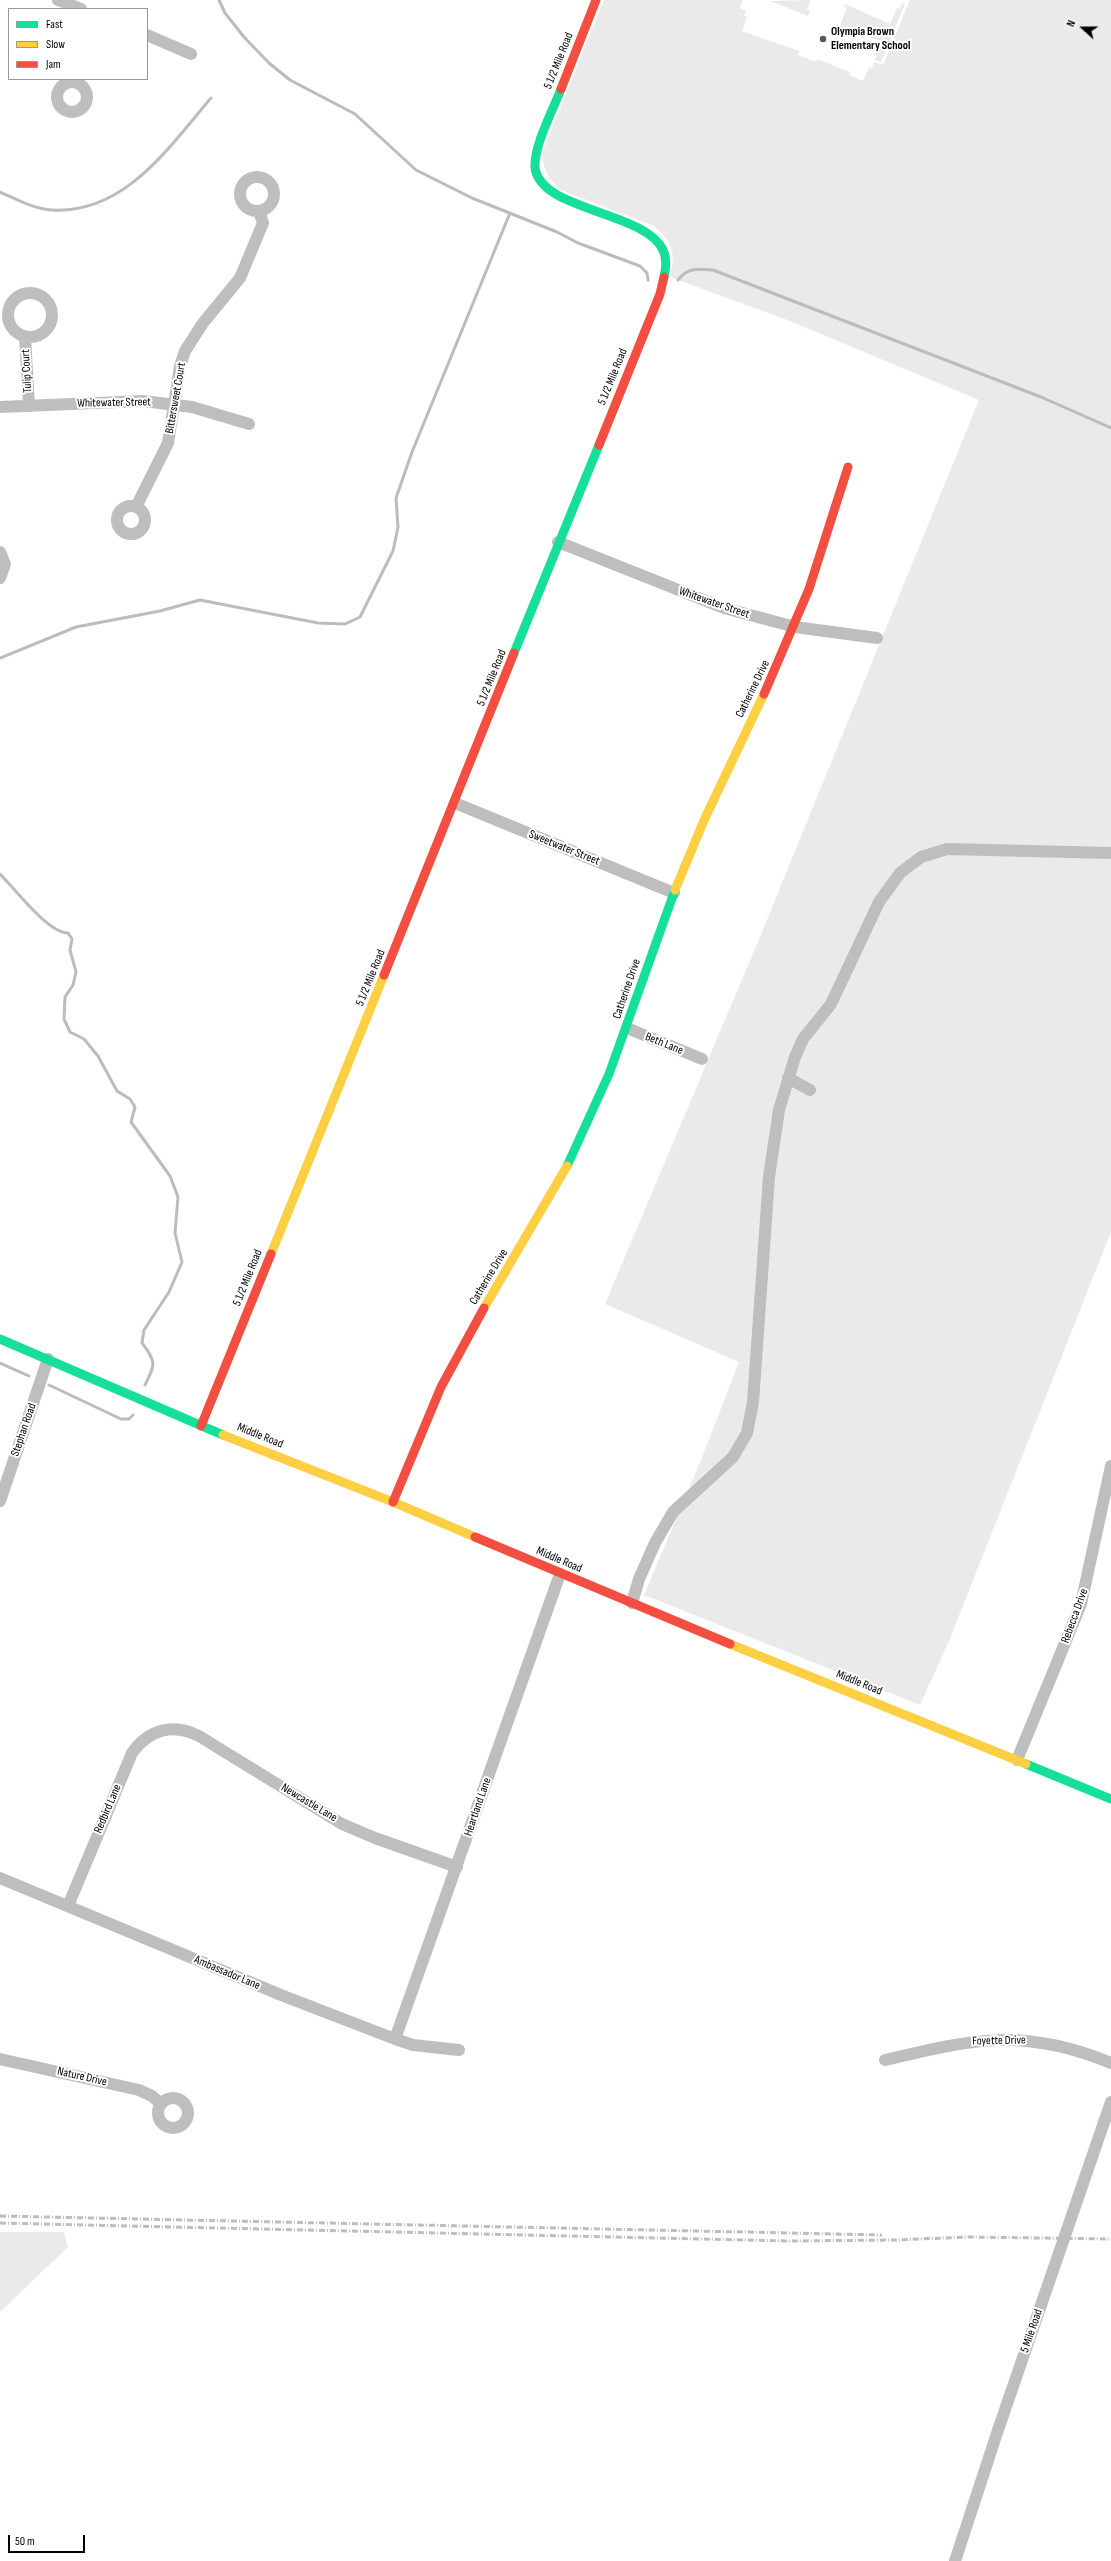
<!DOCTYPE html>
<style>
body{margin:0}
#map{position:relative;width:1111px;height:2561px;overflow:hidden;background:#fff;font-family:"Sofia Sans Condensed",sans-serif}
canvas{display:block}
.legend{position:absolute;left:8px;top:8px;width:140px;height:72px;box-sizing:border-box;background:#fff;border:1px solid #999;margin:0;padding:5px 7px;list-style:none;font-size:12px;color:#000}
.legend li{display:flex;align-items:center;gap:8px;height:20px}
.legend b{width:20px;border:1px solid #999}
.north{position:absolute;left:1063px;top:8px;width:40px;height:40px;-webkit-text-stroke:3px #fff;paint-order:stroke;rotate:291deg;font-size:11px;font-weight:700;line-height:16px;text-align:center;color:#000}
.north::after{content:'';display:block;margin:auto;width:14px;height:18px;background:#000;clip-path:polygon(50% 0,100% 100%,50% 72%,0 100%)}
.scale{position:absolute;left:8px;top:2535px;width:77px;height:18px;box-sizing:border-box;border:2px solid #000;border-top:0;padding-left:5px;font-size:12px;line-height:14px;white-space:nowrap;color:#000;-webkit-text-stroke:3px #fff;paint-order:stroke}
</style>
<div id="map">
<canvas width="1111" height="2561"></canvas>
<ul class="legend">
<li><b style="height:5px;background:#16e098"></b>Fast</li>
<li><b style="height:5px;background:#ffcf43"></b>Slow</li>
<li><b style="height:5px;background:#f24e42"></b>Jam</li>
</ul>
<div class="north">N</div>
<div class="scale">50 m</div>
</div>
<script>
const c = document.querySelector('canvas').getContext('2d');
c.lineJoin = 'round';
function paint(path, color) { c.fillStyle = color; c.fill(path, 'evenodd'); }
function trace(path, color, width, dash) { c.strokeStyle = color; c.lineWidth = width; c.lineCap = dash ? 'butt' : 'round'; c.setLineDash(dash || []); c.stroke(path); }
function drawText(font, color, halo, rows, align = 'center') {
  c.font = font + ' "Sofia Sans Condensed",sans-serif'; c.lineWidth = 4; c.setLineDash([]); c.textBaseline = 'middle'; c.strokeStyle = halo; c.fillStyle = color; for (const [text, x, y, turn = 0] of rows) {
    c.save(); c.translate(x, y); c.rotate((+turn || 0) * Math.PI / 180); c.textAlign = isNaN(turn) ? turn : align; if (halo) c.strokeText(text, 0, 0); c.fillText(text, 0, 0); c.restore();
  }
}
paint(new Path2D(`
 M604,0H743L740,8L746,11L744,16L747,17L742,31L799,51L798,55L816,62L817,59L850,72L849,75L863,81L869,67L872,68L874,62L883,65L910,0H1111V1232L949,1641L920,1705L644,1595L701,1460L739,1362L605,1304L762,932L979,400L790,321L670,277C676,252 673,243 654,226L561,190C548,179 544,171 542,153Z
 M811,0L807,10L810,11L808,16L770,1Z
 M902,3L905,4L881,62L875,60L877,56L874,55L880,41L865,35L864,38L836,26L837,24L840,25L847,8L844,7L845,4L890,24L897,8L900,9Z
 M0,2232H64L68,2247L0,2312Z`), '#eaeaea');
trace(new Path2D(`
 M219,0L225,13L244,37L269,63L290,80L355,114L416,170L472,198L557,232L578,243L640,266L647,273L648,280
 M0,192C16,199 34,209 52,210C125,214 169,147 211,98
 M678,280C688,267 698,269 713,270L1041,397L1111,428
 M0,658L76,627L160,611L200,600L318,623L345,624L360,617L393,551L398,527L396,498L412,452L510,213
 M0,874C16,890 47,932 68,933L72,939L70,950L76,972L73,985L65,997L64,1019L70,1032L84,1039L98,1056L117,1091L130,1099L135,1107L131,1122L170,1176L178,1197L175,1233L182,1262L169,1292L144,1330L142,1343C157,1362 155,1365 145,1385
 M0,1363L29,1376
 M49,1385L121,1419H129L133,1415`), '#bcbcbc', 3);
trace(new Path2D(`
 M58,0L81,9
 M147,35L191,54
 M57 97a15 15 0 1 1 30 0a15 15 0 1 1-30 0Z
 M240 194a17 17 0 1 1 34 0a17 17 0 1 1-34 0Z
 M8 315a22 22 0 1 1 44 0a22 22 0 1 1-44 0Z
 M25,336L29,406
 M0,407L143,401L192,407L249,424
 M117 520a14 14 0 1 1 28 0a14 14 0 1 1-28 0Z
 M136,507L168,443L180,366L185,351L203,323L240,278L263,223L259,211
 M558,542L724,608L795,627L877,638
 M0,552L5,564L0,578
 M455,803L674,893
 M627,1028L702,1059
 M788,1078L810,1090
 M0,1501L48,1359
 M632,1603L639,1579L655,1543L673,1512L733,1457L747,1433L753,1402L769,1177L779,1110L795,1057L803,1039L831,1004L879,902L900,873L921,857L947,849L1111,853
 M1017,1760L1081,1604L1111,1466
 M0,1878L281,1995L395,2039L413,2045L459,2050
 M68,1906L132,1753C149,1729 173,1723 199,1736L342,1824L375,1838L457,1867
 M395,2039L560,1574
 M0,2059L139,2090L152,2096L161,2104
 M885,2060C973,2039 1024,2027 1111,2063
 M158 2113a15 15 0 1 1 30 0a15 15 0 1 1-30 0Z
 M955,2561L998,2430L1111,2102`), '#bebebe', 12);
trace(new Path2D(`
 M561,89C553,110 534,145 535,167C539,211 645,211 663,250C667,258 666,268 664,277
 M514,653L599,445
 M567,1166L609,1074L675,890
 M0,1339L223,1435
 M1026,1764L1111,1799`), '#16e098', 9);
trace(new Path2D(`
 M675,890L705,818L764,694
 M271,1254L384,975
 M484,1308L567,1166
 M223,1435L393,1502L475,1537
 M730,1644L1026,1764`), '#ffcf43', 9);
trace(new Path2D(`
 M561,89L596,0
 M599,445L660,294L664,277
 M764,694L809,589L848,467
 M384,975L514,653
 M201,1426L271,1254
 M393,1502L441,1387L484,1308
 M475,1537L730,1644`), '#f24e42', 9);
trace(new Path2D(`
 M0,2216L882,2235
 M0,2223L791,2241L897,2240L968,2237L1111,2239`), '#bdbdbd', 3, [6, 2, 1, 2]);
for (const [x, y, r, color] of [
 [823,39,4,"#595959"]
]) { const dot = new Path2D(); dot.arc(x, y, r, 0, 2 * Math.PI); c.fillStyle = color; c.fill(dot); trace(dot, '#fff', 1.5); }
drawText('bold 12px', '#000', '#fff', [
 ["Olympia Brown",831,32],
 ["Elementary School",831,46]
], 'left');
drawText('12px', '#000', '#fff', [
 ["5 1/2 Mile Road",559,61,-68],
 ["Tulip Court",27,371,-93],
 ["5 1/2 Mile Road",613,377,-68],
 ["Bittersweet Court",176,398,-80],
 ["Whitewater Street",114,403,-1],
 ["Whitewater Street",714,603,19],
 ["5 1/2 Mile Road",492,678,-68],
 ["Catherine Drive",753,689,-64],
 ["Sweetwater Street",564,848,22],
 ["5 1/2 Mile Road",371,978,-68],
 ["Catherine Drive",627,989,-71],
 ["Beth Lane",664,1044,22],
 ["Catherine Drive",489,1277,-59],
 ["5 1/2 Mile Road",248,1278,-68],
 ["Stephan Road",24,1430,-71],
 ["Middle Road",260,1436,22],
 ["Middle Road",559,1560,23],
 ["Rebecca Drive",1075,1616,-70],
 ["Middle Road",859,1683,22],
 ["Newcastle Lane",309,1803,31],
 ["Heartland Lane",478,1807,-71],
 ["Redbird Lane",108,1809,-67],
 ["Ambassador Lane",227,1973,23],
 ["Foyette Drive",999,2041,-1],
 ["Nature Drive",82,2077,13],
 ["5 Mile Road",1032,2331,-71]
]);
</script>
